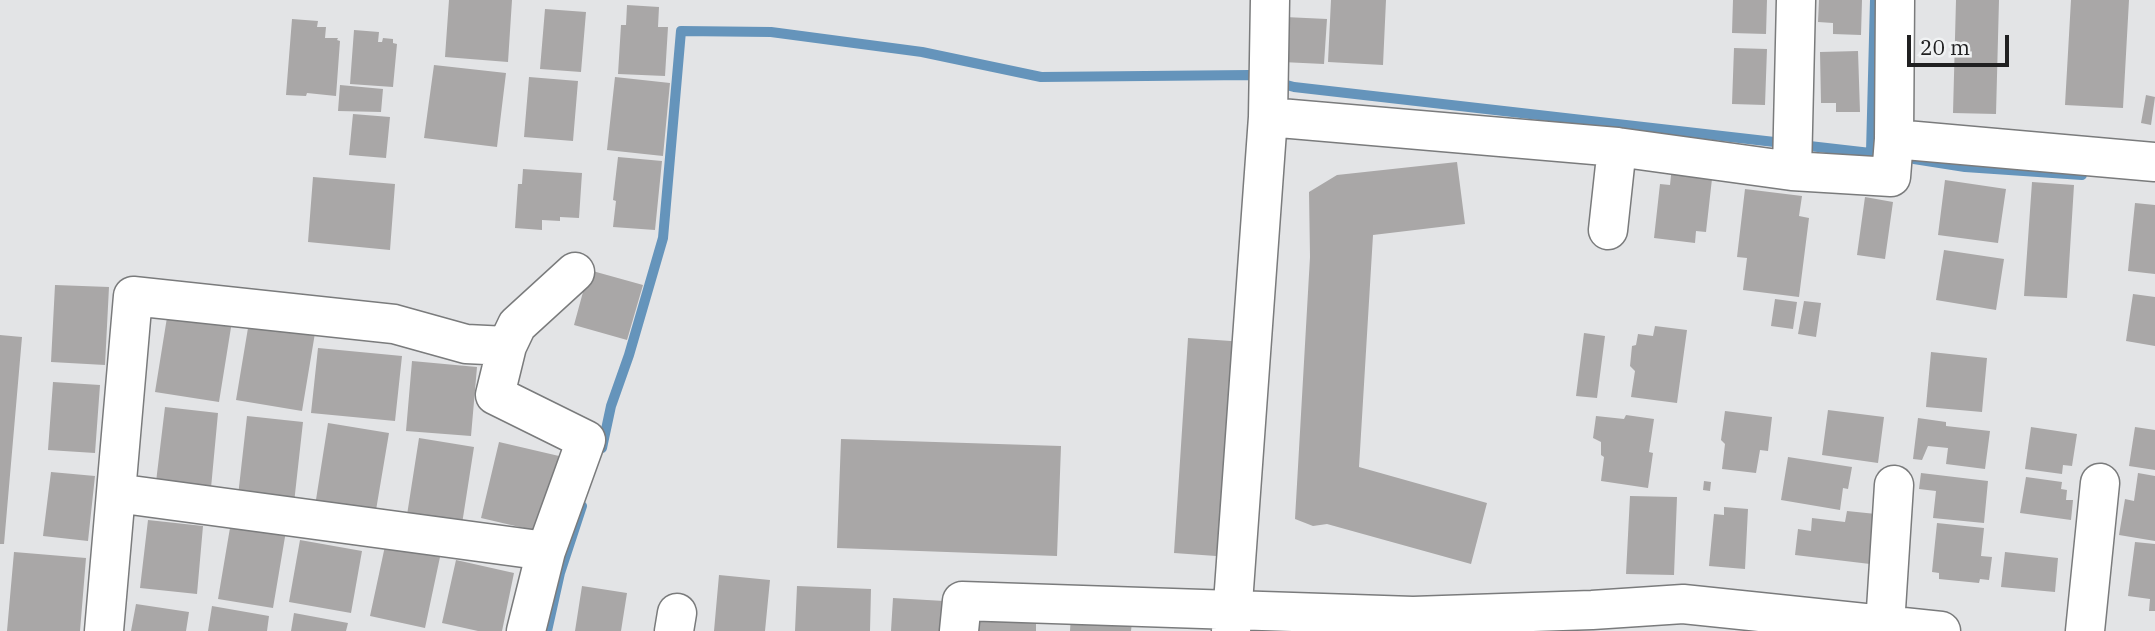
<!DOCTYPE html>
<style>
body{margin:0}
#map{position:relative;width:2155px;height:631px;overflow:hidden;background:#e3e4e6;font-family:"IBM Plex Serif",serif}
canvas{display:block}
.scale{position:absolute;left:1907px;top:35px;width:102px;height:32px;box-sizing:border-box;border:4px solid #202021;border-top:0;padding-left:9px;font-size:21px;line-height:24px;white-space:nowrap;color:#202021;-webkit-text-stroke:5px #f0f2f3;paint-order:stroke}
</style>
<div id="map">
<canvas width="2155" height="631"></canvas>
<div class="scale">20 m</div>
</div>
<script>
const c = document.querySelector('canvas').getContext('2d');
c.lineJoin = 'round';
function trace(path, color, width, dash) { c.strokeStyle = color; c.lineWidth = width; c.lineCap = dash ? 'butt' : 'round'; c.setLineDash(dash || []); c.stroke(path); }
function paint(path, color) { c.fillStyle = color; c.fill(path, 'evenodd'); }
trace(new Path2D(`
 M1871,152L1875,0
 M1914,159L1965,167L2082,175
 M602,448L611,406L629,355L663,238L681,31L771,32L922,52L1041,77L1250,75L1294,87L1888,155
 M547,631L560,573L582,506`), '#6594bb', 10);
paint(new Path2D(`
 M449,0H512L508,62L445,57Z
 M1331,0H1386L1383,65L1328,62Z
 M1733,0H1767L1766,34L1732,33Z
 M1819,0H1862L1861,35L1833,34V23L1818,22Z
 M1956,0H1999L1996,114L1953,113Z
 M2071,0H2129L2123,108L2065,105Z
 M627,5L659,7L658,27H668L665,76L618,74L621,25H626Z
 M545,9L586,12L581,72L540,69Z
 M1285,17L1327,19L1324,64L1282,62Z
 M292,19L318,21L317,27H326L325,38H338L337,40L340,41L336,96L307,93L306,96L286,95Z
 M354,30L379,32L378,42H382L383,38L393,39V43L397,44L393,87L350,84Z
 M1734,48L1767,49L1765,105L1732,104Z
 M1858,51L1860,112H1836V103H1821L1820,52Z
 M434,65L506,73L497,147L424,138Z
 M529,77L578,81L573,141L524,137Z
 M615,77L670,83L663,156L607,150Z
 M340,85L383,89L381,112L338,111Z
 M2146,95L2155,97L2151,125L2141,123Z
 M353,114L390,117L386,158L349,155Z
 M618,157L662,161L655,230L613,227L616,201L613,200Z
 M1457,162L1465,224L1373,235L1359,467L1487,503L1471,564L1327,524L1313,526L1295,519L1310,257L1309,192L1337,175Z
 M1672,166L1713,170L1706,232L1696,231L1695,243L1654,238L1660,184L1670,185Z
 M523,169L582,173L579,218L560,217V221L542,220V230L515,228L518,184H522Z
 M313,177L395,184L390,250L308,242Z
 M1945,180L2006,189L1998,243L1938,235Z
 M2032,182L2074,185L2067,298L2024,296Z
 M1745,189L1802,196L1799,216L1809,218L1799,297L1743,290L1747,258L1737,257Z
 M1865,197L1893,202L1885,259L1857,255Z
 M2135,203L2155,205V274L2128,271Z
 M1944,250L2004,259L1996,310L1936,300Z
 M589,270L643,285L627,340L574,325Z
 M55,285L109,287L105,365L51,362Z
 M2133,294L2155,297V346L2126,341Z
 M1775,299L1797,302L1793,329L1771,326Z
 M1804,301L1821,303L1816,337L1798,334Z
 M169,305L233,315L219,402L155,392Z
 M249,322L315,333L302,411L236,400Z
 M1655,326L1687,330L1677,403L1631,397L1635,371L1630,366L1632,346L1636,345L1638,334L1653,336Z
 M1584,333L1605,336L1597,398L1576,396Z
 M0,335L22,337L4,544H0Z
 M1188,338L1245,342L1230,557L1174,553Z
 M318,348L402,356L395,421L311,413Z
 M1931,352L1987,358L1982,412L1926,407Z
 M412,361L477,367L471,436L406,431Z
 M53,382L100,385L95,453L48,450Z
 M165,407L218,413L211,488L156,482Z
 M1828,410L1884,417L1878,463L1822,455Z
 M1725,411L1772,417L1768,451L1760,450L1756,473L1722,469L1725,444L1721,440Z
 M1626,415L1654,419L1649,452L1653,453L1648,488L1601,481L1604,457L1601,455V442L1593,438L1596,416L1624,419Z
 M247,416L303,422L294,503L238,496Z
 M1918,418L1946,422V426L1990,431L1985,469L1946,464L1948,448L1928,446L1922,460L1913,459Z
 M328,423L389,433L375,516L315,506Z
 M2031,427L2077,434L2072,466L2063,465L2062,474L2025,469Z
 M2135,427L2155,430V470L2129,466Z
 M419,438L474,447L462,524L407,515Z
 M841,439L1061,446L1057,556L837,548Z
 M499,442L559,456L541,532L481,518Z
 M1788,457L1852,467L1848,489L1843,488L1840,510L1781,500Z
 M51,472L95,476L88,541L43,536Z
 M1921,473L1988,481L1984,523L1933,518L1936,491L1919,489Z
 M2138,473L2155,476V541L2119,535L2125,499L2134,501Z
 M2026,477L2062,482L2061,489L2067,490L2066,500H2073L2071,520L2020,513Z
 M1704,481L1711,482L1710,491L1703,490Z
 M1630,496L1677,497L1674,575L1626,574Z
 M1724,507L1748,509L1745,569L1709,566L1714,514L1724,515Z
 M1847,511L1876,514L1870,564L1795,555L1798,529L1811,531L1812,518L1845,522Z
 M232,516L287,525L273,608L218,599Z
 M148,520L203,526L197,594L140,588Z
 M1937,523L1984,528L1981,556L1992,557L1989,580L1980,579L1979,583L1939,579V573L1932,572Z
 M300,540L362,551L351,613L289,602Z
 M2135,542L2155,544V611H2149L2150,599L2128,596Z
 M385,546L440,557L425,628L370,616Z
 M14,552L86,558L80,631H7Z
 M2005,552L2058,558L2055,592L2001,587Z
 M456,560L514,573L502,631H478L442,623Z
 M719,575L770,580L765,631H714Z
 M582,586L627,593L621,631H575Z
 M797,586L871,589L870,631H795Z
 M893,598L944,601L942,631H891Z
 M136,604L189,612L186,631H131Z
 M212,606L269,616L267,631H208Z
 M294,613L348,623L346,631H291Z
 M1071,615L1132,622L1131,631H1070Z
 M972,619L1036,622V631H972Z`), '#a9a7a7');
const minor = new Path2D(`
 M1268,117L1617,147L1792,171L1796,0
 M1894,139L2155,162
 M1792,171L1891,177L1894,139L1895,0
 M1608,230L1617,147
 M116,493L546,551
 M1885,625L1894,485
 M104,631L133,296L394,324L466,344L507,346
 M526,631L546,551L586,440L495,395L507,346L517,325L575,272
 M674,631L677,613
 M959,631L962,601L1413,616L1592,610L1683,604L1941,631
 M1231,631L1268,117L1270,0
 M2085,631L2100,483`);
trace(minor, '#7a7b7c', 41);
trace(minor, '#fff', 38);
</script>
